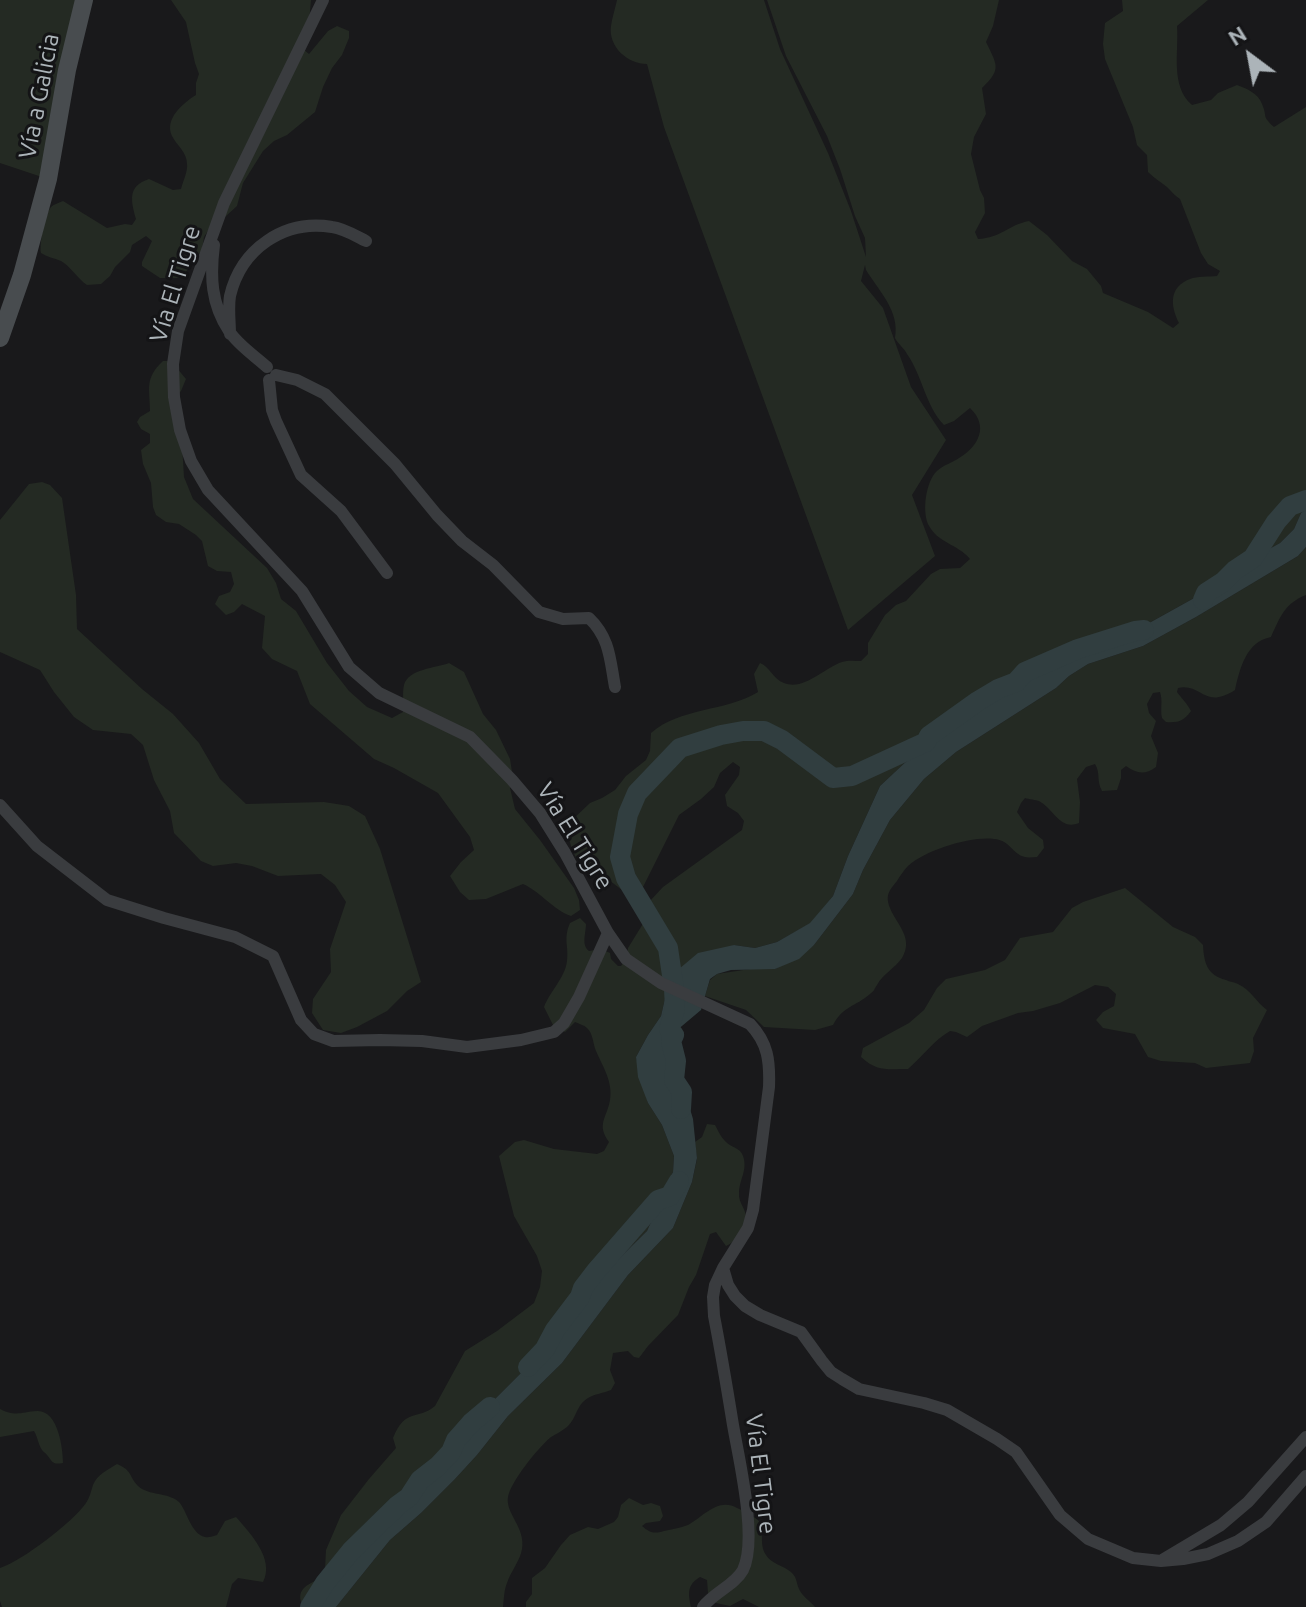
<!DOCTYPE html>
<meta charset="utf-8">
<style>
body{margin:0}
#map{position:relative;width:1306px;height:1607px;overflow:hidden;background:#19191b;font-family:Ubuntu,sans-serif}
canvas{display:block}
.north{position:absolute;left:1210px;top:16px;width:80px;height:80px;-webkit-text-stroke:6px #141416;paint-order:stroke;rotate:328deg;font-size:22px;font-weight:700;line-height:32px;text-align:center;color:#acb4b9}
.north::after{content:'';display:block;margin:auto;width:28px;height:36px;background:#acb4b9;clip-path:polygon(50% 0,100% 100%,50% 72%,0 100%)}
</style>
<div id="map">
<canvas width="1306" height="1607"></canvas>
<div class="north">N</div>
</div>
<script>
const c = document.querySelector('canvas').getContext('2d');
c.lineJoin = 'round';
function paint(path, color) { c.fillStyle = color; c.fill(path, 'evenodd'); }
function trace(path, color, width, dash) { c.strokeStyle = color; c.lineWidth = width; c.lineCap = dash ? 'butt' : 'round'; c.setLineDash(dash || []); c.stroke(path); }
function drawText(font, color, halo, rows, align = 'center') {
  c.font = font + ' Ubuntu,sans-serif'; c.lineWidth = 6; c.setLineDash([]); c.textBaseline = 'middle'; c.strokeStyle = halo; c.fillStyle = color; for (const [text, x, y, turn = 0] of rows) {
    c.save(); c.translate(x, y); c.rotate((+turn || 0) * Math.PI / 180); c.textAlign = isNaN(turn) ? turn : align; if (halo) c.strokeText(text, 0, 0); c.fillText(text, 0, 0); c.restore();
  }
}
paint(new Path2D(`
 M0,0H84L48,179L0,163Z
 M171,0H311L309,22L303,49L309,54L328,31L337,26L349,31V38L342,55L332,68L323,87L315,112L287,135L274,141L263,151L243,183L237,206L225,217L213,223L204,237L202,250L183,276L177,278H160L142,266V262L152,241L146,236L132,245L130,252L115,267L110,276L101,284L87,285C78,279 69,265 61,261C54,258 47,257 41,253C39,244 45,214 51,207C54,204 59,203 63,201L107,228L125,224L132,225L136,219C131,201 127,186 149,179L173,190L181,189C183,181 188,171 187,164C187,152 177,146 172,136C164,119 183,103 196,95V83L199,74L195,63L186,22Z
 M617,0H764L780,49L828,153L851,211L866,257L865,238L855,216L840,169L827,136L786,56L767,0H999L993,26L986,42C997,65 1002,69 982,88L986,114L974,137L971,154L980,190L984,198L985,213L975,232L978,239C1001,238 1008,225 1029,221L1047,235L1072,261L1087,269L1101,286L1103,293L1148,312L1173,328L1179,323C1170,305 1169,287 1190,279C1197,276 1209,277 1217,276L1220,271L1208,264L1201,253L1180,199C1175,196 1172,192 1167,187C1161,182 1154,178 1148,172L1147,155L1137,145L1133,127L1105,59L1103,44L1105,23L1123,11L1122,0H1208L1177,26C1179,52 1170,86 1192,105L1211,100L1218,93L1237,85C1247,89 1258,93 1262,104C1268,118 1261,115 1274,127L1306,107V509L1301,513L1294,529L1280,543L1253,558L1223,582L1151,622L1016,682L978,701L927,742L880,786L848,856L833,896L811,923L777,942L755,948L734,945L666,994L661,1016L648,1035L636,1057L648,1103L662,1125L674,1156L673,1172L647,1231L580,1297L545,1349L471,1423L451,1452L366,1538L339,1567L313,1601L302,1604C295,1589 310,1583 322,1578L325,1569L326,1550L341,1515L369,1479L396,1448L393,1438C406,1407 417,1421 435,1406L465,1351L497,1331L534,1303L540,1287L542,1271L537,1256L514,1216L499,1156L515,1142L524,1140L554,1149L597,1154L604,1151L609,1142C596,1124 607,1118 610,1100C613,1082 603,1067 596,1051C593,1044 593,1033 587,1028C584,1025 579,1024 575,1022L565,1032L553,1025L544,1007C550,991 565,978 567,961C569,946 563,939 570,923L580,918L586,924C586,933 581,945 589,951L601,949L610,953L611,959L618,966H621L626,959L628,948L644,922L649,902L663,887L742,830L744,821L738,813L727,806L725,795L739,775L740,767L733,762L720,773L714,787L701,799L679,815L643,887L622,890L601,874L589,870L578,861L572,850L568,835L571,821L590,803L602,798L615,790L626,776L646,760L650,751L651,733C681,707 725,712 758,692L754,674L760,663C770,667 773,679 784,683C804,691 824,668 842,662C848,660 855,661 861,661L868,654V643L885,615L896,605L906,601L931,574L940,569L960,568L970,559C958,544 937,543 928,524C922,510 926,481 937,471C943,465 952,463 959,458C979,446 989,426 970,408L954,421L944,425C925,405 923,377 907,354C904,348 898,344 895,338C900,311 879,291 866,270L865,265L861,281L883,308L911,387L946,440L912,495L935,556L848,630L664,127L647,64C628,64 608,47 611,26C612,18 615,9 617,0Z
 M163,361H171L186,379L181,391L173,399L182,444L184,477L193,499L267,568L276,583L281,599L296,611L327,663L349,691L367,707L392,718L403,712C404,704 402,693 404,685C408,669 436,668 449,663L464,672L483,714L496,730L510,759L513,778L510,788L515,809L540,840L574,888L579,900L580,910L571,916C553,910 541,892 523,884L486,899L469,900L460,892L450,876L461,862L474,850L470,837L438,793L394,768L374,759L310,704L297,671L272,659L262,648L265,616L242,604L234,612L226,615L215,604L219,596L230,592L234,584L231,572L217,571L208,566L202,541L196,535L179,524L166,522L156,515L153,507L151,483L143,464L141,450L150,443V434L141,429L137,422L140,417L150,411C150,388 144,379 163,361Z
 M42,482L50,485L62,498L76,595L77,629L142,689L173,714L199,743L220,779L246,804L324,802L349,806L365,816L380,849L421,982L407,991L387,1011L357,1027L341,1033L323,1030L312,1013L313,999L331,972L330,949L346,902L335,885L321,874L278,876L252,866L236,863L213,866L201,861L174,833L170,811L154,780L143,745L131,734L93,730L74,717L54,692L40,670L0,652V520L29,484Z
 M1306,547V595C1285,603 1280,617 1271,637C1246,642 1240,668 1235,690C1204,710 1202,683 1178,688L1177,692C1182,699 1187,703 1191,711C1184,721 1178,723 1166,722L1162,718C1160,709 1163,701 1160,692L1153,693L1147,704L1149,713L1156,721L1151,736L1158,753L1156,767C1145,775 1137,774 1126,766L1121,770V778L1117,790L1102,791C1096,780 1101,774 1095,764L1086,767L1077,779L1080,802L1079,823C1060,831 1054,809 1039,801C1037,800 1028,799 1025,798L1021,803L1017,812L1028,828L1043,840L1044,848L1037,857C1033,857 1029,858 1025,857C1012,854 1010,840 994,839C971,836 926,850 908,866C904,870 900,876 897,881C889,891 885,895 890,908C897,925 914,938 902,958C895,968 883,974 877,985C872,992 877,988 870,994C855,1007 843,1006 833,1025L815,1030L764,1027L746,1010L705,996L710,980L717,974L750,969H775L814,945L853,894L863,870L890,820L924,779L956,752L1056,688L1069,676L1088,664L1143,646L1196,617L1298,556Z
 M1125,888L1173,927L1195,937L1203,945C1204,963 1207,975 1226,980C1230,982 1234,982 1238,984C1251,990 1256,1002 1267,1010L1253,1038L1254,1051L1250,1063L1206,1068L1195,1063L1161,1061L1148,1057L1135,1034L1103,1028L1096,1020L1103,1012L1114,1006L1116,994L1108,987L1095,985L1060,1003L1033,1011L1018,1013L982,1026L967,1037L956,1032L950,1031C933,1041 923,1056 908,1069C888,1069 877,1072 861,1057L863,1048L909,1023L924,1010L937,988L946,979L985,970L1005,960L1020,938L1053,932L1072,908L1083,902Z
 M707,1124L715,1125C718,1130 720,1136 725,1141C731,1148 740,1147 743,1156C748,1170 739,1180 739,1193C738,1202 746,1209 746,1217C746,1228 735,1243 726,1246L716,1232L710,1234L696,1275L689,1287L678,1315L648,1346L639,1358L634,1357L628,1351L613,1353L610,1370L615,1383L611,1390C604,1393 594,1394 588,1398C576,1405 577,1418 567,1427C562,1431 556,1434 551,1437C538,1448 511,1481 508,1497C505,1513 526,1528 522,1549C520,1561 511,1571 507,1583C504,1590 504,1599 503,1607H336L390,1540L421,1513L455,1479L477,1455L508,1416L562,1363L628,1275L673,1228L692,1182L697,1159L695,1142L702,1137Z
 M0,1409C16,1417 21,1412 37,1411C58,1410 63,1448 63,1463C52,1465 53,1462 47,1455C46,1453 43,1452 42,1450C38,1444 38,1438 34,1431L0,1437Z
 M117,1464C133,1471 128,1475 138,1486C149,1496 168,1492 179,1502C187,1511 191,1534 205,1537C209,1538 213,1536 217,1535L225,1521L236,1517C250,1533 275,1559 263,1582L238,1578L232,1584L226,1607H2L0,1601V1568C22,1561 73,1522 86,1503C90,1497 91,1491 93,1485C97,1475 107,1470 117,1464Z
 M629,1498L643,1505L651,1503L660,1506L663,1516L660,1521L646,1523L642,1526C650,1533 654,1534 664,1531C672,1529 680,1528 688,1525C703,1517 718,1497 737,1508C742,1510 755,1517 758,1520C766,1530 758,1543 766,1555C773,1566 789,1566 795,1577C797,1581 797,1585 799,1589C802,1596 810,1601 815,1607H759L743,1599L730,1606L716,1603L708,1593L707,1580L700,1577C687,1585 688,1593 691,1607H526V1602L532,1594V1578L545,1568L561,1545L570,1535L588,1527L598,1529L614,1522L618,1517L621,1505Z`), '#242a23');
paint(new Path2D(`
 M1306,509V547L1298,556L1196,617L1143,646L1088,664L1069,676L1056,688L956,752L924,779L890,820L863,870L853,894L814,945L799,959L775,969L731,970L717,974L710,979L701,1010L676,1031L671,1041L667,1056L670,1073L688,1102L693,1119L697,1158L692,1182L673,1228L628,1275L562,1363L508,1416L477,1455L455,1479L421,1513L390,1540L336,1607H310L339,1567L438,1466L451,1452L471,1423L545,1349L580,1297L647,1231L673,1172L674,1156L662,1125L648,1103L638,1077L636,1057L648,1035L661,1016L666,994L679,969L698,953L734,945L755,948L777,942L810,923L833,896L848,856L880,786L927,742L978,701L1062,656L1118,636L1151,622L1223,582L1253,558L1280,543L1294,529L1301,513Z`), '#313e40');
trace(new Path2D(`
 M1203,600L1206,593L1223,582L1235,570L1253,558L1276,522L1290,506L1306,500
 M681,1109L682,1092L674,1080L676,1061L671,1041L674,1035L669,1029L675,1009L674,989L668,948L626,878L620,857L628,814L637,793L680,748L721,735L743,731H764L782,740L833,778L852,776L926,742L929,736L978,701L998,689L1016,682L1025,672L1078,649L1135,631L1144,630
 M528,1367L545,1349L555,1330L580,1297L583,1288L596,1271L658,1200L670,1196L679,1181
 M310,1607L325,1583L351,1551L398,1505L409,1497L420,1480L438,1466L451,1452L456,1440L471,1423L490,1407`), '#313e40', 20);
trace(new Path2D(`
 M323,0L224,203L178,331L173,364L174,397L180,430L191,461L208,490L302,591L349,667L379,693L470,737L512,780L540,813L565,853L608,933L626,959L661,983L750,1024C768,1043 770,1061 769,1087L753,1210L748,1228L723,1268L715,1285L713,1297L714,1316C721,1352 727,1388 733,1425C739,1460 758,1539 743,1570C735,1585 713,1593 703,1607
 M214,245C210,276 211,304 229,331C238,345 255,356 267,367
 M230,334C230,322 228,308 230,296C241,249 284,219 332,227C343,228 356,236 366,241
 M276,375L297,380L325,394L395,464L437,515L462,541L493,565L539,612L563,619L589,618C610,638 610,660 615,687
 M269,380L272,410L276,421L301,475L341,511L387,573
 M0,805L37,846L107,900L164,918L235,937L273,956L301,1020L314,1034L333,1041L380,1040L422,1041L467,1047L521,1040L554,1032L564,1023L579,997L608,933
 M723,1268L728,1285L735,1296L745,1306L760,1315L801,1332L822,1361L831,1372L842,1379L859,1389L924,1403L947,1410L997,1439L1016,1452L1060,1515L1088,1539L1133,1558L1161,1561L1183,1559L1208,1554L1238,1541L1266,1522L1306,1476
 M1164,1559L1221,1525L1248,1502L1306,1437`), '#3a3c3f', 12);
trace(new Path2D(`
 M0,338L22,275L48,179L67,70L84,0`), '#484c4f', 18);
drawText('24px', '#acb4b9', '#141416', [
 ["Vía a Galicia",39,96,-79],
 ["Vía El Tigre",175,284,-73],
 ["Vía El Tigre",575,836,58],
 ["Vía El Tigre",761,1474,83]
]);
</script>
